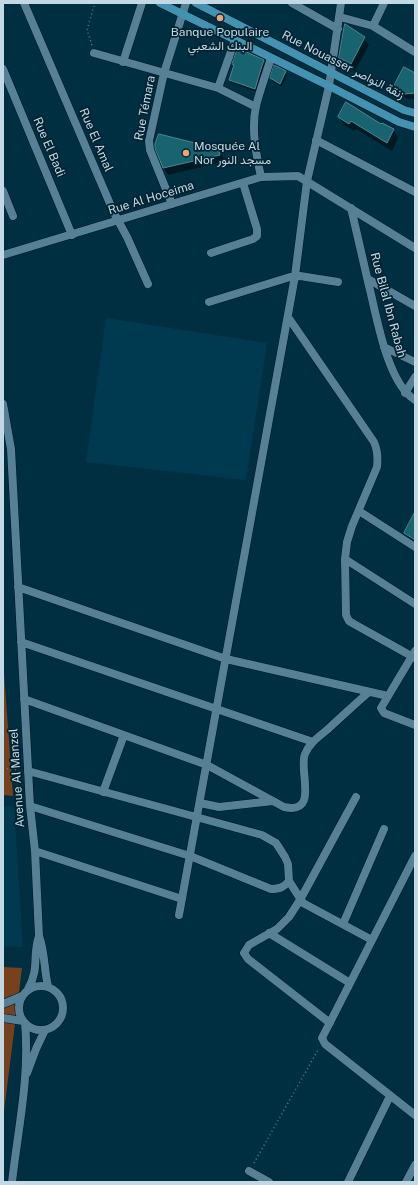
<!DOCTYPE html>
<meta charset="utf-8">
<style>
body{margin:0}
#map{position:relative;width:418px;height:1185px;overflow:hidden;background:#002f41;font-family:"Public Sans",sans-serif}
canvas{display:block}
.frame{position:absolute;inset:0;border:4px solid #c2d8e3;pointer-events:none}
</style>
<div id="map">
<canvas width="418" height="1185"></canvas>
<div class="frame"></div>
</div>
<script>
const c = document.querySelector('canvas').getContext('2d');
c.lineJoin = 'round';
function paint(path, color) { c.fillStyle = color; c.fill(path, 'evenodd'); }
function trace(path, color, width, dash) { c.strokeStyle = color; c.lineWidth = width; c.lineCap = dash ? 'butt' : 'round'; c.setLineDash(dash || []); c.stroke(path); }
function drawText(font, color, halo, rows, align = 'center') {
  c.font = font + ' "Public Sans",Vazirmatn,sans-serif'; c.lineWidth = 3.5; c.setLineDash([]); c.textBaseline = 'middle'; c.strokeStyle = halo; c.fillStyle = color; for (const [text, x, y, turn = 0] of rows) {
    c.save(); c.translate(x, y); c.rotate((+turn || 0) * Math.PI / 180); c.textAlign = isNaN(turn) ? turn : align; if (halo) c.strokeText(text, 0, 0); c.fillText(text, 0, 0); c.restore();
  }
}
paint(new Path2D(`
 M106,318L267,343L246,480L86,462Z
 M3,806L14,807L23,947L3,946Z`), '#003a50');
paint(new Path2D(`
 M3,659L13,796L3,795Z
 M3,967L22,968L3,1119Z`), '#78411e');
paint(new Path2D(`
 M364,38L369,45L355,71L344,65L340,58Z
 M239,49L264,61L266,65L262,75L261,74L257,92L232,83L230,80Z
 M285,72L287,75L282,87L273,82L271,78Z
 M415,74V99H409L397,94L394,88Z
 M339,117L382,125L393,129L398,138L392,151L356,129L354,131L344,125Z
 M218,149L223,157V162L168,175L164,168Z
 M415,514V544L409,540L405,533Z`), '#0007');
const building = new Path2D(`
 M345,24L365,37L351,64L339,58Z
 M238,48L264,60L260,72L255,89L229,80L234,65L232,64Z
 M274,65L286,71L280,84L270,78Z
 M404,67L415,73V93L405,94L393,88Z
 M346,102L381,124L382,123L394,129L387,143L351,121L349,124L338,117Z
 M159,134L219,149L220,155L163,168L155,149V144Z
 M415,512V540L404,533Z`);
paint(building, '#176470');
trace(building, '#51858e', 1);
const minor = new Path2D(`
 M24,3L114,213L127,237L148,284
 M292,3L338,29
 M340,17L373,26L415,52
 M373,26L384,3
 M94,53L218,88L256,107
 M123,62L142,3
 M3,69L72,235
 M218,88L235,40
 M316,140L415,192
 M261,177C256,154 251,129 256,106C260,90 266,74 271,58
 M3,191L13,216
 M172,204L150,150L149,141L164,73L186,3
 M351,208C357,234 363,260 369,286C377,317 387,383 415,400
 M211,253L253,239L257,236V229L243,183
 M3,255L261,177L298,176L415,248
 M368,279L415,306
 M209,302L290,277L300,276L338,282
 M288,317L374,442C378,451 378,458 377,467L352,526L347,542L345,559L346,615L349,621L354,624L415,658
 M384,347L415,362
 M405,393L415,377
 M3,404L11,449L30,806L35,851L39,936C45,952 44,970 48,986
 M359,511L415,547
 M345,559L415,604
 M18,587L226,659L388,696
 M21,642L313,742
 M415,651L381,708L384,713L415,725
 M24,699L207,765L284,807C320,815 298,770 305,754C309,743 320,736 328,729C341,717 355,704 369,692
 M28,771L262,835L276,843L285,857L288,864L289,881L303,903L372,940
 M103,792L124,735
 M200,803L219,807L273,801
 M30,806L190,856L271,889C280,889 284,887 289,881
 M35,851L182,899
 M415,856L322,1038L325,1044L415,1115
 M179,915L295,276L307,181L329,86L341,3
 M343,924L384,829
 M269,933L350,983
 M19 1008a22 22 0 1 1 44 0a22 22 0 1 1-44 0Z
 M28,989C40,968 32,956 39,936
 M3,1004L22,996
 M3,1018L23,1021
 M330,1023L248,959L244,953L249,945L277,929L289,917L300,900L356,797
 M27,1073L36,1049L45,1030
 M249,1171L269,1182
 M12,1182C18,1129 30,1076 25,1023
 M348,1182L390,1096
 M406,1182L415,1165`);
const secondary = new Path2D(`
 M160,3L329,86L399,122L415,127
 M196,3L404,110L415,113`);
trace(minor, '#02161f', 9);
trace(secondary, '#02161f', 9);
trace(new Path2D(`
 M92,45L87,30L95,3
 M3,768L19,770
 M254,1163L318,1050`), '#5b7e8d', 1.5, [1, 3]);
trace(minor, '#558095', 8);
trace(secondary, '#4492b2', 8);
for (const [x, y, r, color] of [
 [220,18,4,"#efa377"],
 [186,153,4,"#efa377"]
]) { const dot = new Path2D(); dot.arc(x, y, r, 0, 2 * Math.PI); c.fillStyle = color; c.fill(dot); trace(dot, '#032432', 1.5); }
drawText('12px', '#c2d8e3', '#032432', [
 ["Banque Populaire",220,32],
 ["البنك الشعبي",220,46],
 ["Mosquée Al",194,146,"left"],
 ["Nor مسجد النور",194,160,"left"]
]);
drawText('12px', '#c2d8e3', '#032432', [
 ["Rue Nouasser زنقة النواصر",343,65,27],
 ["Rue Témara",145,108,-79],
 ["Rue El Amal",96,140,67],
 ["Rue El Badi",49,147,67],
 ["Rue Al Hoceima",151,198,-17],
 ["Rue Bilal Ibn Rabah",388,305,75],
 ["Avenue Al Manzel",17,778,-94]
]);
</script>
